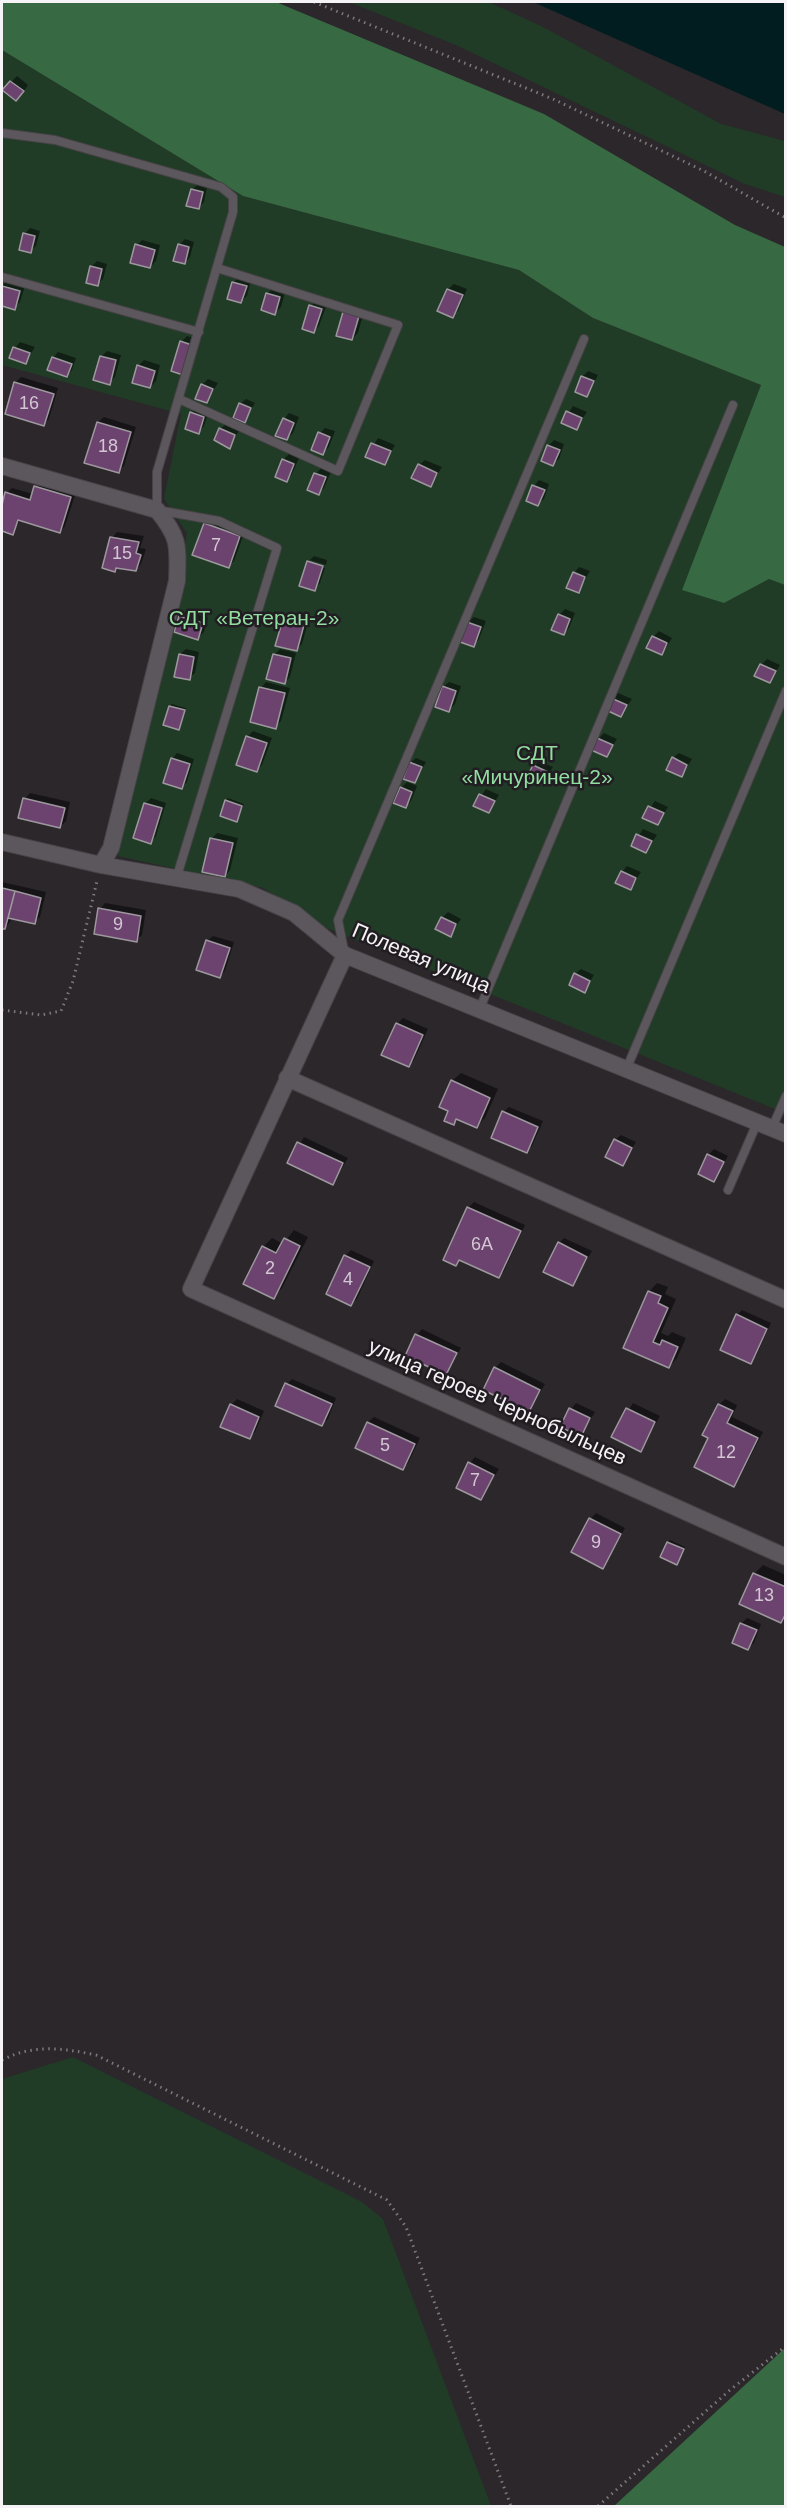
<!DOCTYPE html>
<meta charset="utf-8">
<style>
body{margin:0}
#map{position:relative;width:787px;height:2508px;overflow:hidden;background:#2b272b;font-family:Helvetica,sans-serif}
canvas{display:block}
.frame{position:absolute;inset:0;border:3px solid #f6f3f6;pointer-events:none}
</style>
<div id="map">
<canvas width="787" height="2508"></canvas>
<div class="frame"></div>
</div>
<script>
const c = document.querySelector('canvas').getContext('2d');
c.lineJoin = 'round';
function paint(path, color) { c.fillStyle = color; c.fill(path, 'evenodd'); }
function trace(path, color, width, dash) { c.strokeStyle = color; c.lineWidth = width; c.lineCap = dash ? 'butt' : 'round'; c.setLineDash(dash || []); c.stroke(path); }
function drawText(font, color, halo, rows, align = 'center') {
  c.font = font + ' Helvetica,sans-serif'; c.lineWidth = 5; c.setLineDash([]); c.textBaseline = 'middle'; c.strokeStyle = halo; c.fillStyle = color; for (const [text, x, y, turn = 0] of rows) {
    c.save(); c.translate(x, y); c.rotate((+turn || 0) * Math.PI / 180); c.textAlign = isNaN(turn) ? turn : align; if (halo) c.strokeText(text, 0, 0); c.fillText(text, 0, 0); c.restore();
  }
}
paint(new Path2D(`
 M349,2H489L543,27L721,124L785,141V197L745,184L458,46Z
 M2,50L243,196L519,270L593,318L761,385L683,589L724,603L769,579L785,585V1113L319,925L263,888L118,856L187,533L164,499L181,414L2,365Z
 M73,2057L362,2202L383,2219L491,2506H2V2079Z`), '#213c26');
paint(new Path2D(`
 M2,2H276L544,114L735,225L785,247V585L769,579L724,603L682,590L761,385L593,318L519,270L243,196L2,50Z
 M785,2348V2506H614Z`), '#376942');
paint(new Path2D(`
 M533,2H785V114Z`), '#021d20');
paint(new Path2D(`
 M17,76L28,85L22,94L4,90Z
 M198,184L207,187L204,202L198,208L192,190Z
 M30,228L40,231L36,246L30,251L25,234Z
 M185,239L194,242L190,257L185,263L179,245Z
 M142,240L160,245L156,261L150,267L137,245Z
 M97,261L107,264L103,279L97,284L91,267Z
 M239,277L251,280L247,296L241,301L229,298L234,282Z
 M7,281L25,286L20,302L14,308L2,304V286Z
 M454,284L467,289L458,311L452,316L439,311L448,289Z
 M273,288L285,292L281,307L275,313L267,294Z
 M316,301L327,304L319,326L314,331L311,306Z
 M364,311L358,333L352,339L338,335Z
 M187,336L197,339L183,374L181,342Z
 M20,342L35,347L25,362L15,348Z
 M107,351L121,355L115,377L109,383L101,357Z
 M58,352L76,358L72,370L67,376L53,358Z
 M144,360L160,365L156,381L150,387L138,366Z
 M588,371L598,375L587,395L582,377Z
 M21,377L58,388L49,419L44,424L6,413L16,382Z
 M208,379L218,383L206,402L202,385Z
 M246,399L255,403L244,421L240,404Z
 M573,406L587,412L576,428L563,422Z
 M197,408L209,411L204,426L199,432L191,413Z
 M289,413L299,417L293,433L287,439L284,419Z
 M104,417L136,427L124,466L118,471L98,422Z
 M226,424L240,429L229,447L220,429Z
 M325,428L335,431L329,447L323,453L320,433Z
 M378,438L395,445L384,464L367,456Z
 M554,440L564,444L559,459L553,464L548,446Z
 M289,454L299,458L292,474L287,480L283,460Z
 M425,460L442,467L431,485L419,465Z
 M321,468L331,472L324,488L319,493L309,490L316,474Z
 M539,480L549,484L544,499L538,504L534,486Z
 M41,481L76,492L65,526L60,532L21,519L13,533L2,530V504L7,493L12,488L33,494Z
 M211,518L245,531L234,561L228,566L205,524Z
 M117,532L144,536L140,548L146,549L141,564L136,570L117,567L114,570L112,538Z
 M314,556L327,560L326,565L310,560Z
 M309,560V563L325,568L320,583L314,589L301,585Z
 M579,567L590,571L578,591L574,573Z
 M565,609L575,613L569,628L563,634L559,615Z
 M186,611L208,618L204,632L198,638L180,617Z
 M290,614L309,619L302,644L296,650L284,620Z
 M474,617L486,621L479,639L474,645L468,622Z
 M659,631L672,638L662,654L653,637Z
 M186,649L199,652L195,673L189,678L180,654Z
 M280,649L296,653L290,677L284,683L274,655Z
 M767,659L780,665L770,681L761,665Z
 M266,682L290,688L281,721L275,727L261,688Z
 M449,682L461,686L455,704L449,710L443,687Z
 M618,693L632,699L621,715L612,698Z
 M172,704L186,708L179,728L170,706Z
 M253,731L272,738L262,765L256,771L247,737Z
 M604,733L617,739L607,755L598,739Z
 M177,753L194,759L187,782L182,787L172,759Z
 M679,753L692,759L682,775L673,758Z
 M416,758L426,762L415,782L410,763Z
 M539,761L553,767L542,783L534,766Z
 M407,782L417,786L411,801L406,806L401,788Z
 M486,789L499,795L489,811L475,805Z
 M30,793L70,802L66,821L60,827L25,799Z
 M151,798L166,803L156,836L151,842L145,804Z
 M228,798L244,804L237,820L226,801Z
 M655,801L668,807L658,823L644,817Z
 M643,829L657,835L646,851L633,845Z
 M217,833L238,838L230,870L225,876L212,838Z
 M627,866L641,872L630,889L622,872Z
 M2,882L46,892L40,917L34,922L12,917L10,922L5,928L2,927Z
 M105,903L146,910L142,935L136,940L100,909Z
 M448,912L461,919L450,935L442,918Z
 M213,936L234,942L225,971L220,976L207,941Z
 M581,969L594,975L584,991L575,974Z
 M403,1018L428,1029L414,1060L408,1065L397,1024Z
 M461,1073L498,1089L485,1118L477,1126L459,1118L453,1124L452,1081Z
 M509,1107L543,1121L532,1146L526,1151L503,1112Z
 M621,1135L636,1142L622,1164L615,1140Z
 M304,1137L348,1158L333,1183L289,1163Z
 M714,1149L728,1156L714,1180L708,1155Z
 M474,1202L525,1225L504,1271L499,1276L461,1259L455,1264L468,1208Z
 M294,1230L308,1237L282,1288L273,1297L263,1247L272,1238L283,1244Z
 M564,1238L592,1251L572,1285L559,1243Z
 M351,1250L374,1261L357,1299L351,1304L345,1256Z
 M657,1283L668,1287L665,1294L676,1299L661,1333L668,1336L672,1332L686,1338L677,1358L669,1367L625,1348L649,1292Z
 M742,1310L771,1323L756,1356L750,1362L737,1315Z
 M422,1329L461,1348L446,1373L417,1335Z
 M501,1362L545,1384L529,1411L495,1368Z
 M292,1379L336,1398L328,1419L322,1424L287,1384Z
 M237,1399L264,1411L255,1432L249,1437L231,1405Z
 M725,1399L737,1405L732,1417L763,1432L739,1479L734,1485L719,1405Z
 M576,1403L595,1412L581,1435L571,1409Z
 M633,1403L660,1416L641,1450L613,1436Z
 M374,1417L420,1438L408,1463L403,1468L357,1447L368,1422Z
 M475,1457L499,1469L481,1498L470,1463Z
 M596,1513L625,1528L603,1567L590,1519Z
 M670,1540L685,1547L679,1561L668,1543Z
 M763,1565L786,1575V1617L781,1621L754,1574Z
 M747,1618L761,1624L754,1643L748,1648L741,1624Z`), '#0007');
const building = new Path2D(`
 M10,81L24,91L16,101L2,90Z
 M191,189L203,192L199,209L186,206Z
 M23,233L35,236L31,253L19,250Z
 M135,244L155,250L150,268L130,263Z
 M178,244L189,247L185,264L173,261Z
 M90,266L102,269L98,286L86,283Z
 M232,282L247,286L241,303L227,299Z
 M2,286L20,291L15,310L2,306Z
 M447,289L463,295L453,318L437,311Z
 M266,293L280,297L275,315L261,310Z
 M309,305L322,309L314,333L302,329Z
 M343,312L359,316L352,340L336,336Z
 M180,341L192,345L183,375L171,371Z
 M13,347L30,353L26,364L9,358Z
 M100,356L116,360L110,385L93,380Z
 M52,357L72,364L67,377L47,370Z
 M137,365L155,371L150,388L132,383Z
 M581,376L594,381L587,397L575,392Z
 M14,382L54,394L44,426L5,414Z
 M201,384L213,389L207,403L195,399Z
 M239,403L251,408L245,423L233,418Z
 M566,411L582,418L577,430L561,423Z
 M190,412L204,417L199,434L185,429Z
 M283,418L294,423L287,440L275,436Z
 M97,422L131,432L119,473L84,463Z
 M219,428L235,435L230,449L214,440Z
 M318,432L330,437L323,455L311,450Z
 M371,443L391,451L385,465L365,457Z
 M547,445L560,450L553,466L541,461Z
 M282,459L294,464L287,482L275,477Z
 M418,464L437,473L431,487L411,478Z
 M314,473L326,477L319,495L307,490Z
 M532,485L545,490L538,506L526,501Z
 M34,486L71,497L60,533L18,520L13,535L2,531V505L5,492L30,500Z
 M204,523L240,536L229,568L192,555Z
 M110,537L139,542L136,553L141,555L136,571L116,568L115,572L102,568Z
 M307,561L323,566L315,591L299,586Z
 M573,572L585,577L579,593L566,588Z
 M558,614L570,619L564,635L551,630Z
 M179,616L203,623L198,640L174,632Z
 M283,619L304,625L297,651L275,646Z
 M467,622L481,627L474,647L460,642Z
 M652,636L667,643L662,655L646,648Z
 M179,654L194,657L190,680L174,677Z
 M273,654L291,658L285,684L266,679Z
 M760,664L776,671L770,683L754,676Z
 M442,686L456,691L449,712L435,707Z
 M259,687L285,693L276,729L250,722Z
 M611,698L627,705L621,717L606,710Z
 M169,706L185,710L179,730L163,725Z
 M246,736L267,743L257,772L236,765Z
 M597,738L613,745L607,757L591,750Z
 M672,757L687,765L682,777L666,770Z
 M171,758L190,764L182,789L163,783Z
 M409,762L422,767L415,783L403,779Z
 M533,765L548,772L543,785L527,777Z
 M400,787L412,792L406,808L393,803Z
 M479,794L495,801L489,813L473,806Z
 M23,798L65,808L60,828L18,818Z
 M225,800L242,806L237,822L220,816Z
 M144,803L162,808L151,844L133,838Z
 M648,806L664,813L658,825L642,818Z
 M636,834L652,841L646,853L631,846Z
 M210,838L233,843L225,877L202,872Z
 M621,871L636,878L631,890L615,883Z
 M2,888L15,891L5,929H2Z
 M15,891L41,898L35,924L8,918Z
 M98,908L141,916L137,942L94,934Z
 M441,917L456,924L451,937L435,929Z
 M206,940L230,948L220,978L196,970Z
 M574,973L590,981L585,993L569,985Z
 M396,1023L423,1035L409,1067L381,1055Z
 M451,1080L490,1098L477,1128L456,1119L454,1125L444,1121L448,1111L439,1107Z
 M502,1111L538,1127L527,1153L491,1138Z
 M614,1139L632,1148L623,1166L605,1157Z
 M297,1142L343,1163L333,1185L287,1163Z
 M707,1154L724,1162L714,1182L698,1174Z
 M467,1207L521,1231L499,1278L459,1260L456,1266L443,1260Z
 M284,1238L300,1246L274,1299L243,1284L262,1246L276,1253Z
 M558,1242L587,1257L573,1286L543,1272Z
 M344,1255L370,1267L351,1306L326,1294Z
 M648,1291L661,1296L658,1303L668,1308L653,1342L660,1345L662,1340L678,1347L669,1368L623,1348Z
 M736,1314L767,1329L751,1364L720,1350Z
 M415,1334L457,1353L446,1375L405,1356Z
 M494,1367L540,1390L529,1412L483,1390Z
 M285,1383L332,1404L322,1426L275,1406Z
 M230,1404L259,1417L250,1439L220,1427Z
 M718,1404L733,1411L727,1423L758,1438L734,1487L694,1467L708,1438L702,1435Z
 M569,1408L590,1418L581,1437L560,1427Z
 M626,1408L655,1422L641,1452L611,1437Z
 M367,1422L415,1444L403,1470L355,1448Z
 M468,1462L494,1475L481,1500L456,1488Z
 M589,1518L621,1534L603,1569L571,1552Z
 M667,1542L684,1549L677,1565L660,1557Z
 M753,1573L786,1587V1613L781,1623L739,1604Z
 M740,1623L757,1630L748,1650L732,1643Z`);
paint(building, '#6b436e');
trace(building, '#9d989e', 1.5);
const lane = new Path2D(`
 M2,133L55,140L221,187L233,197V212L157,472V510L219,521L277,548L177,876
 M2,277L199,332
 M179,399L338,471L398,325L217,268
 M344,951L338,920L584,339
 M480,1008L733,405
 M626,1070L786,691
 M772,1128L786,1096
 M728,1190L757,1123`);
const street = new Path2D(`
 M2,466L157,510C180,538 178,546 177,581L111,848L101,865
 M2,842L101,865L239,889L294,913L345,955L786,1134
 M345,955L191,1289L786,1557
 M287,1078L786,1300`);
trace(lane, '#464246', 10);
trace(street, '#464246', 18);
trace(new Path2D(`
 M314,2L553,99L704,171L786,218
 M2,1010L41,1015L61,1011L73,981L97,881
 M2,2060C33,2044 62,2048 96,2055L387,2200L406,2227L511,2506
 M598,2506L730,2390L786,2346`), '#7d797d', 3, [1.5, 4.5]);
trace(lane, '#5c575c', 8);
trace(street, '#5c575c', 16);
drawText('18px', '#d3c7d4', null, [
 ["16",29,404],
 ["18",108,447],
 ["7",216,546],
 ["15",122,554],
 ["9",118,925],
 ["6А",482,1245],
 ["2",270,1269],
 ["4",348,1280],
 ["5",385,1446],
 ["12",726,1453],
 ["7",475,1481],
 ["9",596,1543],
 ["13",764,1596]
]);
drawText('21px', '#92dda0', '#211d22', [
 ["СДТ «Ветеран-2»",254,619],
 ["СДТ",537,754],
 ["«Мичуринец-2»",537,778]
]);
drawText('21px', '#f6f3f6', '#211d22', [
 ["Полевая улица",421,959,23],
 ["улица героев Чернобыльцев",497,1403,24]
]);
</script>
